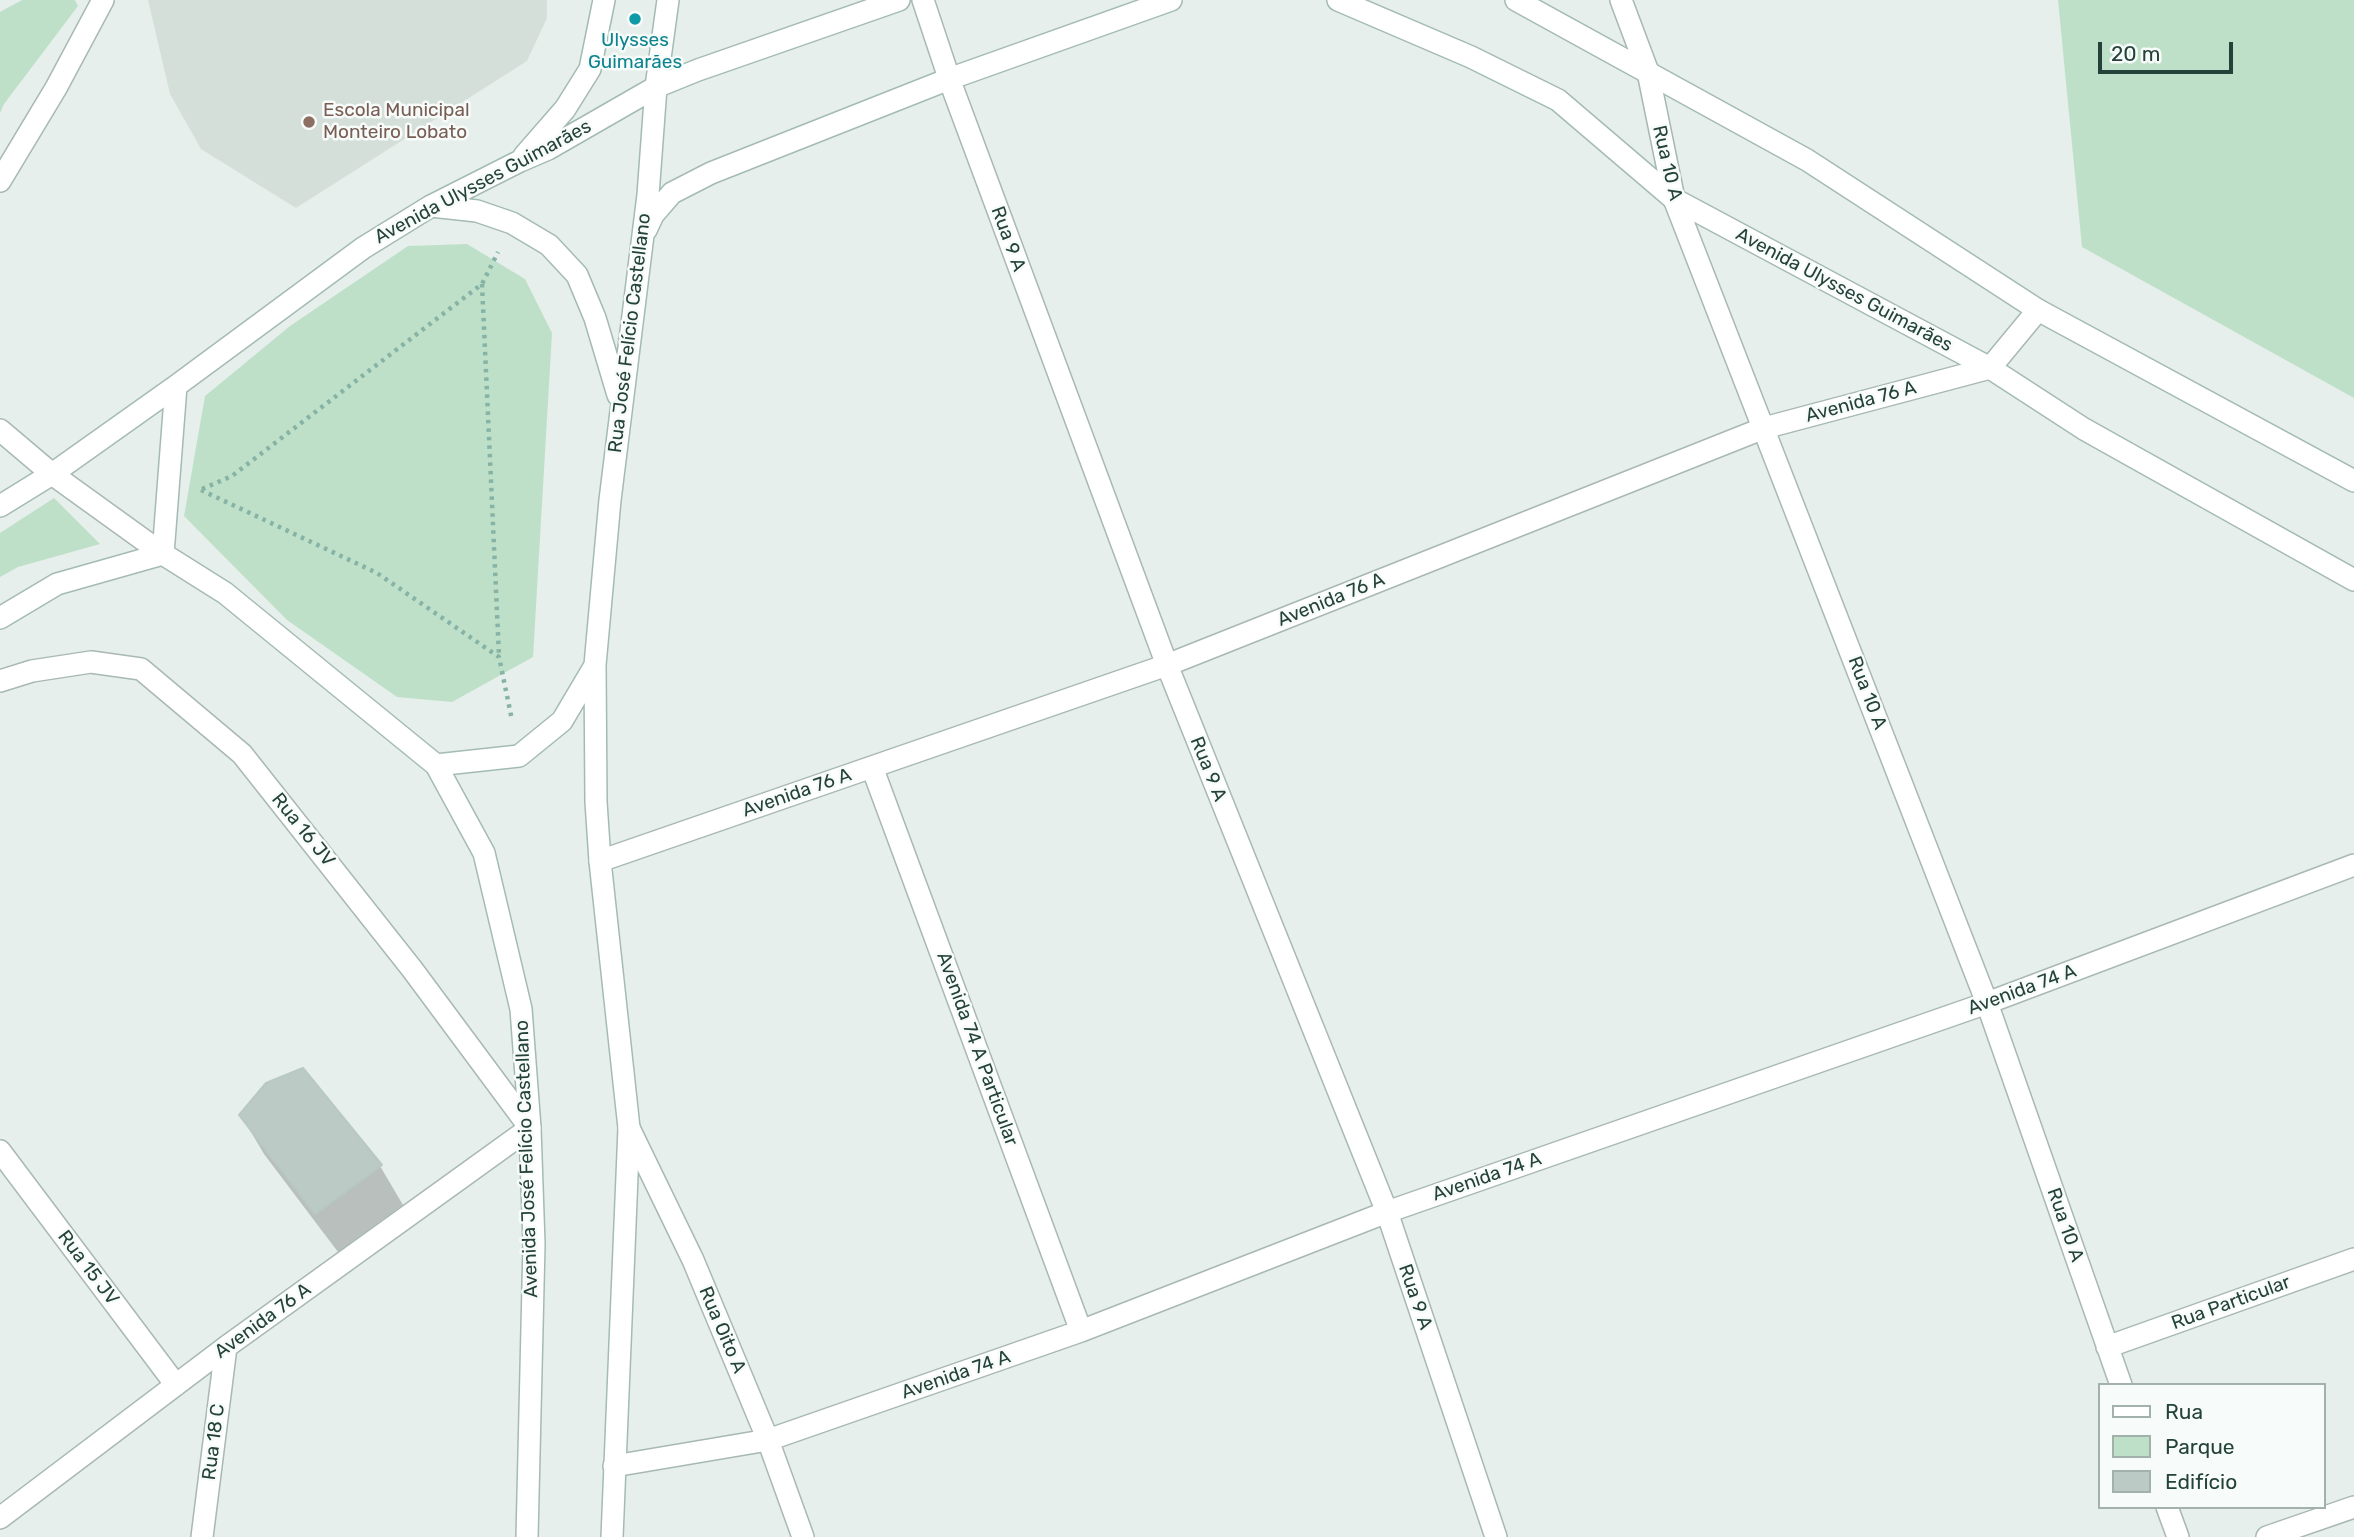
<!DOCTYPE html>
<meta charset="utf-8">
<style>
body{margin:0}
#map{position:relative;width:2354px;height:1537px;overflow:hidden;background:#e6efeb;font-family:Rubik,sans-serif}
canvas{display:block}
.legend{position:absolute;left:2098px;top:1383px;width:228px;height:126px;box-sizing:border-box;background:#f7fbf9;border:2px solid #a3b1ad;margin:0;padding:9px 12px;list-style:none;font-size:21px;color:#24423a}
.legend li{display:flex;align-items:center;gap:14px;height:35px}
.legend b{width:35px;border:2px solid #a3b1ad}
.scale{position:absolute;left:2098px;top:42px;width:135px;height:32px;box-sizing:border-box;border:4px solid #24423a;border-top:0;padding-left:9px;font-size:21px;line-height:24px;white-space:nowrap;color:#24423a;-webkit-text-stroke:5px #f7fbf9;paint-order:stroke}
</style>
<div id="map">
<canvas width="2354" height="1537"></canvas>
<ul class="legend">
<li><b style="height:9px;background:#fff"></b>Rua</li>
<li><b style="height:19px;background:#bfe0c8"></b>Parque</li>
<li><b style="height:19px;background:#bbcac4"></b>Edifício</li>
</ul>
<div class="scale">20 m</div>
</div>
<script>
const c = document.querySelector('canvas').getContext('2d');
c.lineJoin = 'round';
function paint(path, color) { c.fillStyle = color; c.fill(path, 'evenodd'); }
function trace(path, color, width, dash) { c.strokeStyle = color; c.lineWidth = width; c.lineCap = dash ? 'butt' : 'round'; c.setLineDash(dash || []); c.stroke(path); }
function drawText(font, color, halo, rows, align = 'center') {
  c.font = font + ' Rubik,sans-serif'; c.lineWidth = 5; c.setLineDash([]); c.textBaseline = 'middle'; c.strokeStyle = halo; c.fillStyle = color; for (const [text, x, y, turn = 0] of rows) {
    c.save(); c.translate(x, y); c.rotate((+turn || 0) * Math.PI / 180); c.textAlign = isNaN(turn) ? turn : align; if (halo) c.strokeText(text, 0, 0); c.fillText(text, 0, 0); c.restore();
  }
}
paint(new Path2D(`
 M148,0H547V18L527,61L296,208L201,149L170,94Z`), '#d4dfda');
paint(new Path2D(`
 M22,0H75L78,6L4,104L0,113V12Z
 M2058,0H2354V398L2082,247Z
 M467,244L525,279L552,333L533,657L452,702L397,697L287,620L184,516L205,396L290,326L408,246Z
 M54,498L100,544L18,567L0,577V533Z`), '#bfe0c8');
paint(new Path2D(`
 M302,1071L380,1166L403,1205L338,1252L264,1154L241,1115Z`), '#0003');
const building = new Path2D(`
 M303,1068L382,1165L315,1214L239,1115L266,1083Z`);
paint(building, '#bbcac4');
trace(building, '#b8c9c2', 2);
const minor = new Path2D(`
 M923,0L951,84L1167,665L1387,1212L1496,1537
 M1621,0L1648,72L1674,199L1987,1003L2121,1385
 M0,681L32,671L91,662L141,669L242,754L412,969L530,1128L226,1347L0,1518
 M872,767L1081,1331
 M600,861L1167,665L1764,428L1990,368L2038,310
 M629,1128L693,1260L768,1440L803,1537
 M0,1151L176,1385
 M2107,1347L2354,1259
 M614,1466L768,1440L1081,1331L1387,1212L1987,1003L2354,865
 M2167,1507L2178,1537
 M202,1537L226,1347
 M2267,1537L2354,1507`);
const tertiary = new Path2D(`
 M0,181L56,88L103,0
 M0,430L52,474L163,554`);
const secondary = new Path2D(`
 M1338,0L1471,57L1558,100L1674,199L1990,368L2084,429L2354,580
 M1516,0L1807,160L2038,310L2354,481
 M524,156L565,109L590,69L604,0
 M431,206L477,211L512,223L549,245L577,275L595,318L618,395
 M646,230L653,215L672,193L711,173L949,79L1171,0
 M0,506L52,474L176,386L363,248L431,206L520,161L548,149L656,87L698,70L899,0
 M163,554L225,593L436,765L484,853L521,1009L530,1128L534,1244L527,1537
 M163,554L176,386
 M0,618L57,584L163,554
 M436,765L519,756L562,721L594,667
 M612,1537L629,1128L600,861L596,802L595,665L610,500L648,195L656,87L668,0`);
trace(minor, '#a8b8b2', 24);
trace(tertiary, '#a8b8b2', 24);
trace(secondary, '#a4bbb3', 24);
trace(new Path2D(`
 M482,284L499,656
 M202,489L232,476L482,284L498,252
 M201,490L377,573L499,657L512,720`), '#86b3a5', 4.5, [3.5, 5]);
trace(minor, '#fff', 21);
trace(tertiary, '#fff', 21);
trace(secondary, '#fff', 21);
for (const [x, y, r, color] of [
 [635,19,7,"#0f9aa8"],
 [309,122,7,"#8d6e63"]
]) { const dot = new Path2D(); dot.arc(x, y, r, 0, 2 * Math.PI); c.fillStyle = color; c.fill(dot); trace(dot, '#f7fbf9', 2.5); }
drawText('19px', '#0d838f', '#f7fbf9', [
 ["Ulysses",635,41],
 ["Guimarães",635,63]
]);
drawText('19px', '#785e54', '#f7fbf9', [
 ["Escola Municipal",323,111],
 ["Monteiro Lobato",323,133]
], 'left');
drawText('19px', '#24423a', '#f7fbf9', [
 ["Rua 10 A",1667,163,77],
 ["Avenida Ulysses Guimarães",483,182,-28],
 ["Rua 9 A",1008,239,70],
 ["Avenida Ulysses Guimarães",1844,290,28],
 ["Rua José Felício Castellano",630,333,-83],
 ["Avenida 76 A",1861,402,-15],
 ["Avenida 76 A",1331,600,-22],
 ["Rua 10 A",1867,693,69],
 ["Rua 9 A",1208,769,68],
 ["Avenida 76 A",797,793,-19],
 ["Rua 16 JV",303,830,51],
 ["Avenida 74 A",2022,990,-20],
 ["Avenida 74 A Particular",977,1049,70],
 ["Avenida José Felício Castellano",527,1159,-92],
 ["Avenida 74 A",1487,1177,-19],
 ["Rua 10 A",2065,1225,71],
 ["Rua 15 JV",88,1268,53],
 ["Rua 9 A",1415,1297,71],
 ["Rua Particular",2231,1303,-20],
 ["Avenida 76 A",263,1321,-36],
 ["Rua Oito A",722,1330,67],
 ["Avenida 74 A",956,1375,-19],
 ["Rua 18 C",214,1442,-83]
]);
</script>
